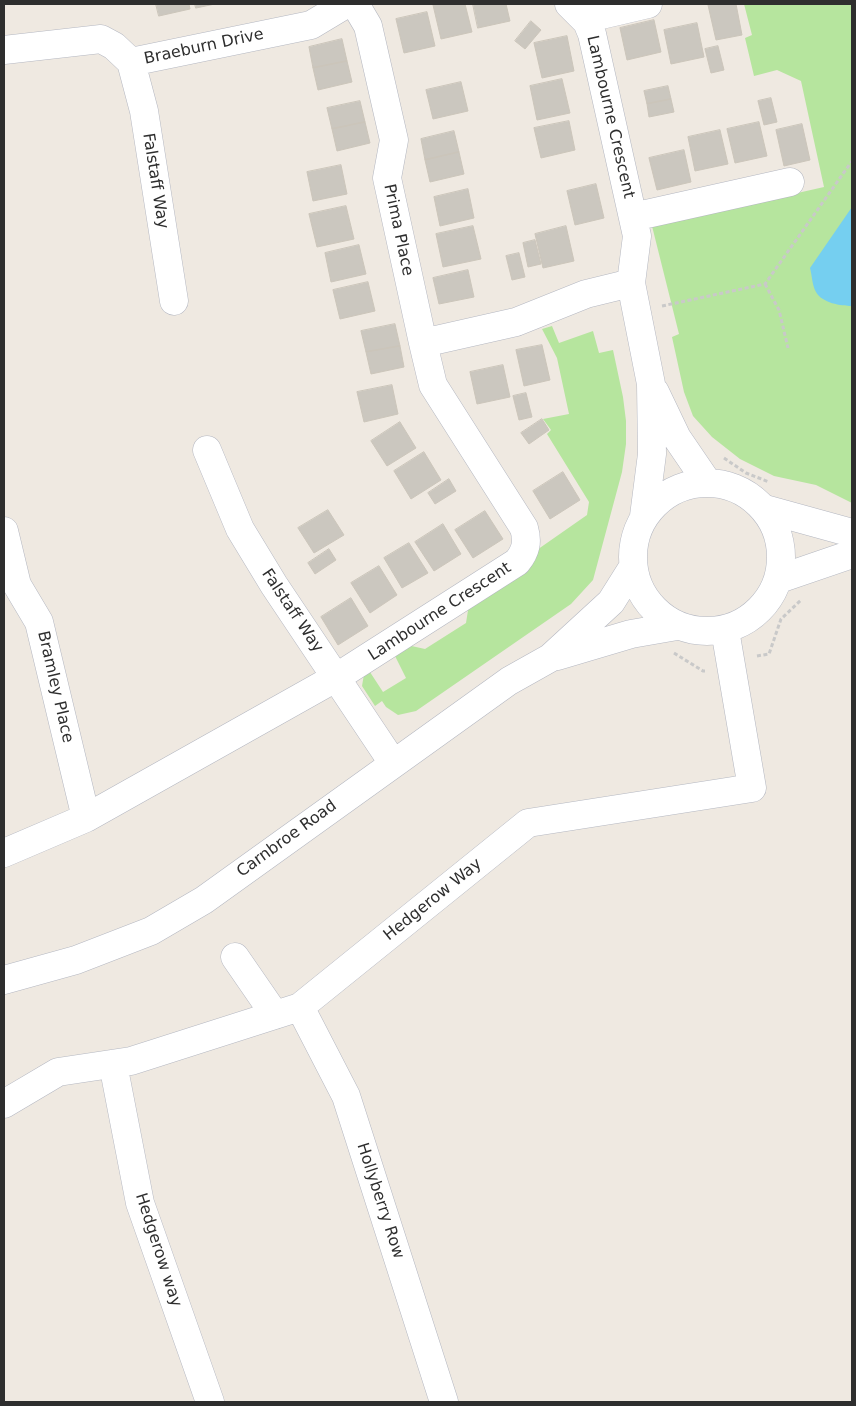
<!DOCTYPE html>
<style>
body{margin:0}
#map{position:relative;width:856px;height:1406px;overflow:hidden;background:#efe9e1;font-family:"DejaVu Sans",sans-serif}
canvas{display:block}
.frame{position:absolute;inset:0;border:5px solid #2e2e2e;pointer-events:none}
</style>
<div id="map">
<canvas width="856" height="1406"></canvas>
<div class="frame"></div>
</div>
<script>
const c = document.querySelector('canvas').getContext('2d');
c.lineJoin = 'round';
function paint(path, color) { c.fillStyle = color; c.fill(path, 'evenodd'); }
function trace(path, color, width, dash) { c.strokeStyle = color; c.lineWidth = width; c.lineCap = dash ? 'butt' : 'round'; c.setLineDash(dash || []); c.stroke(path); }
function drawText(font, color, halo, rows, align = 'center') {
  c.font = font + ' "DejaVu Sans",sans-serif'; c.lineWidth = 4; c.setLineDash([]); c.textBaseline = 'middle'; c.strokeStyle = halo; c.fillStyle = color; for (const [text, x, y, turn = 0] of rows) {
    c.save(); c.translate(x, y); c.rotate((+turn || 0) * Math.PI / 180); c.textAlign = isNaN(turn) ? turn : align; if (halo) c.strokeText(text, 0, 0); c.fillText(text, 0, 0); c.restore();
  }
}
paint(new Path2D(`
 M744,4H852V503L816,485L774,476L740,459L712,437L693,416L684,392L672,337L679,334L652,226L824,187L801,81L777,70L754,76L745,38L752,35Z
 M552,326L559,343L593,331L599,353L613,350L623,397L626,421V444L622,472L593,580L571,604L416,711L398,715L386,707L382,701L375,706L362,686L364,674L368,669L383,692L406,678L394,654L407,645L425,649L466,623L469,604L534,552L587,515L589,502L547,434L551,430L543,419L569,414L557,358L542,329Z`), '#b6e59e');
paint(new Path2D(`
 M852,207V306C841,306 822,303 816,292C812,285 812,275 810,268Z`), '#75cff0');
const building = new Path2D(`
 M156,4H189L190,9L159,16Z
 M195,4H215L196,8Z
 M439,4H465L472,32L441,39L433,5Z
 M473,4H506L510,21L478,28Z
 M713,4H736L742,35L716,40L708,5Z
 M427,12L435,46L404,53L396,19Z
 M654,20L661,52L627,60L620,28Z
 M531,21L541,30L525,49L515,41Z
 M697,23L704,57L671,64L664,30Z
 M567,36L574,71L542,78L534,43Z
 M342,39L347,61L313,68L309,47Z
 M718,46L724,70L711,73L705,49Z
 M347,61L352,82L318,90L313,68Z
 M562,79L570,113L537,120L530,86Z
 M461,82L468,111L433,119L426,90Z
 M668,86L671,99L647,104L644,91Z
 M771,98L777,122L764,125L758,101Z
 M671,99L674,112L649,117L647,104Z
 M360,101L365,122L332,129L327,108Z
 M569,121L575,150L541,158L534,128Z
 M365,122L370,143L337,151L332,129Z
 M759,122L767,156L735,163L727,129Z
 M802,124L810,160L784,166L776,130Z
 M720,130L728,164L695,171L688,137Z
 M454,131L459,152L425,160L421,139Z
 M684,150L691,182L657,190L649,158Z
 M459,152L464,174L430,182L425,160Z
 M341,165L347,194L313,201L307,172Z
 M596,184L604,218L575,225L567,191Z
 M468,189L474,218L440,226L434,197Z
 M346,206L354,239L317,247L309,214Z
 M473,226L481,259L443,267L436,234Z
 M566,226L574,261L543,268L535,234Z
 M535,240L541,264L528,267L523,243Z
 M359,245L366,274L331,282L325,253Z
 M519,253L525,277L512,280L506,256Z
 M468,270L474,297L439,304L433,278Z
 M368,282L375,311L340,319L333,290Z
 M395,324L400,346L366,352L361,331Z
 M542,345L550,380L524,386L516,350Z
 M400,346L404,367L371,374L366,352Z
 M503,365L510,397L477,404L470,372Z
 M392,385L398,414L364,422L357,392Z
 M526,393L532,417L519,420L513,396Z
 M542,419L549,430L529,444L521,433Z
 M400,422L416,448L387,466L371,441Z
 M424,452L441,480L411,499L394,471Z
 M563,472L580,500L550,519L533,491Z
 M449,479L456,491L435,504L428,493Z
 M328,510L344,535L314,553L298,528Z
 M485,511L503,539L473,558L455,530Z
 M443,524L461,554L434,571L415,542Z
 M409,543L428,573L402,588L384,558Z
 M329,549L336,560L315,574L308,563Z
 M379,566L397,595L370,613L351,583Z
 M351,598L368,626L338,645L321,617Z`);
paint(building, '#cbc7bf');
trace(building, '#cbc5ba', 1);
const minor = new Path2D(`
 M355,4L368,26L394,140L387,178L423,343
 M569,4L587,22L592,34L637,236L631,283L651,384L652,454L644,516
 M584,19L648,4
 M4,50L101,39L114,46L131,62L311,25L346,4
 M131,62L144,111L174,301
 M633,217L790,182
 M655,392L677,438L707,482
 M207,450L240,529L274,585L393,763
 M633 557a74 74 0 1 1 148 0a74 74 0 1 1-148 0Z
 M765,509L852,533
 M4,531L17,585L39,622L86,818
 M779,579L852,554
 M557,656L631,634L677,626
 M4,853L86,818L337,677L517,562C526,551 528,542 524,528L433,385L423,343L516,322L586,294L631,283
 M235,957L275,1015
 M4,980L76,960L151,931L204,900L509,681L550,658L611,602L633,567
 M300,1007L346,1096L444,1402
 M113,1064L140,1203L210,1402
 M4,1104L58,1072L131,1061L300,1007L528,823L752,788L725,630`);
trace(minor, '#b4b7c1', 29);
trace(new Path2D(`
 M765,284L779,310L788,348
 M662,306L765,284L852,161
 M724,458L746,473L769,482
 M674,653L703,671H705
 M757,656L769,654L781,619L801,600`), '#c9c9c9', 3, [4, 2.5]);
trace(minor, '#fff', 28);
drawText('16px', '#2e2e2e', '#fff', [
 ["Braeburn Drive",204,47,-12],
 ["Lambourne Crescent",610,117,77],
 ["Falstaff Way",155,181,81],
 ["Prima Place",398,230,78],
 ["Falstaff Way",292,611,56],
 ["Lambourne Crescent",440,612,-33],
 ["Bramley Place",55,687,77],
 ["Carnbroe Road",287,839,-36],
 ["Hedgerow Way",433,900,-39],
 ["Hollyberry Row",380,1201,72],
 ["Hedgerow way",158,1250,72]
]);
</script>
